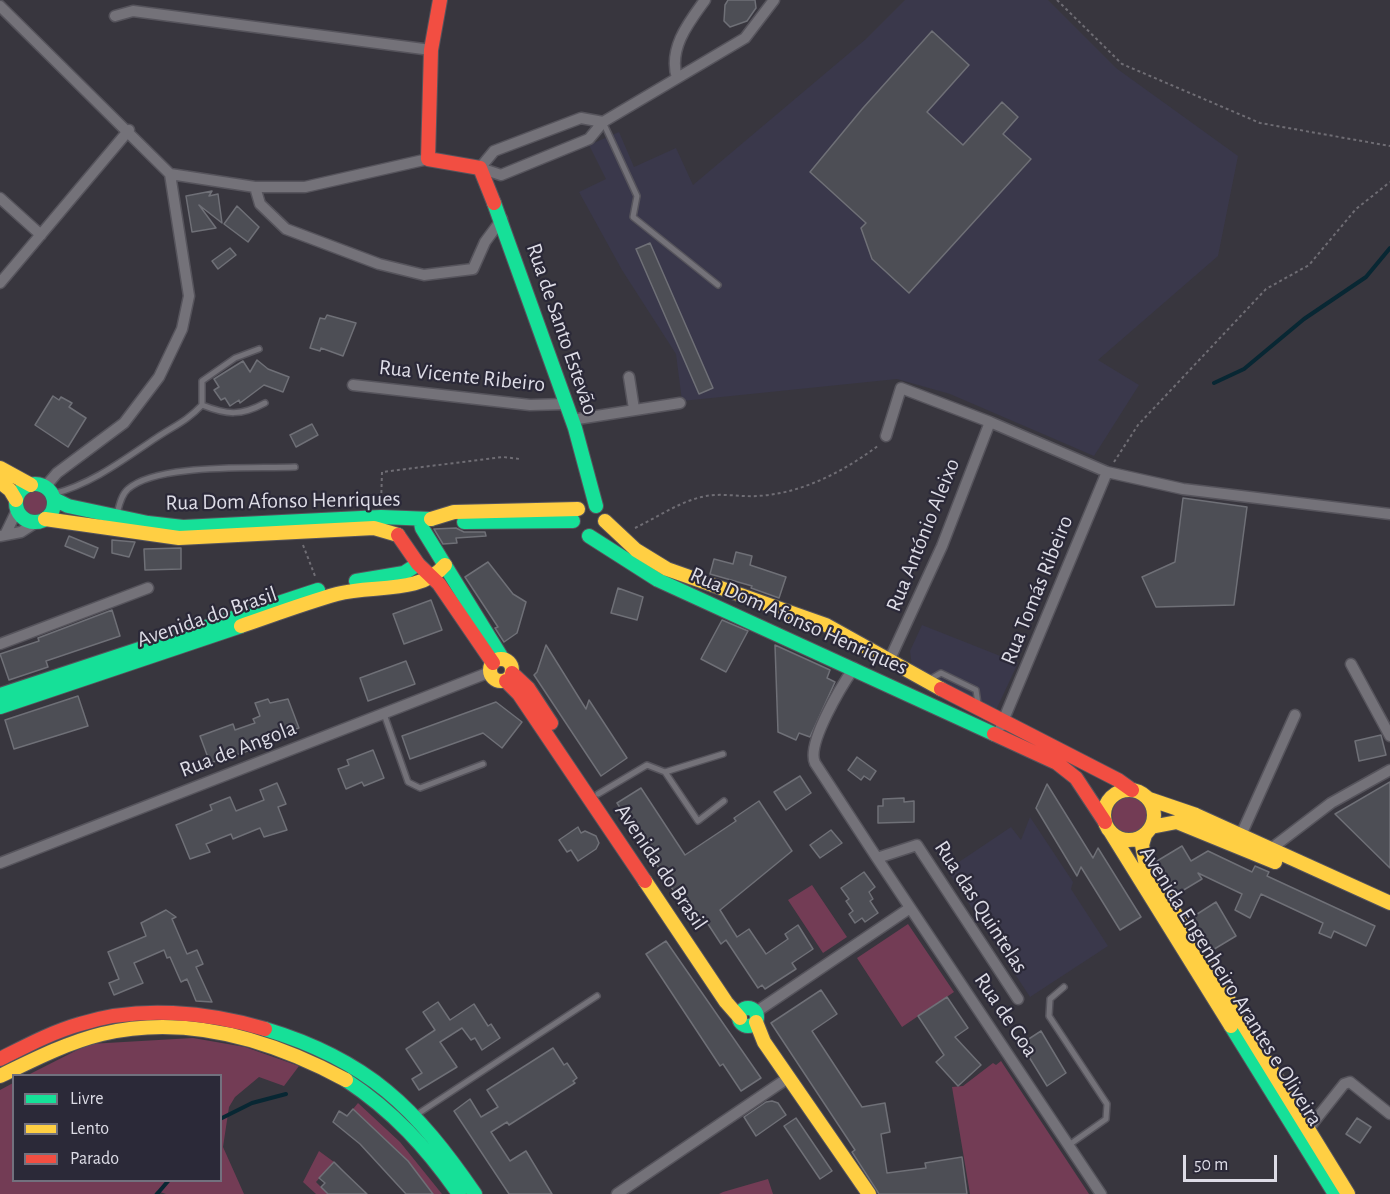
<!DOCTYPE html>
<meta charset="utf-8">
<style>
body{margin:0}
#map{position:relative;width:1390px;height:1194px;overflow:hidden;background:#38363e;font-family:"Alegreya Sans",sans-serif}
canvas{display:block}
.legend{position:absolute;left:12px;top:1074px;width:210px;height:108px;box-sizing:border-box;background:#2b2938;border:2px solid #72717e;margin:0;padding:8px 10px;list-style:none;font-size:18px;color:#dddce6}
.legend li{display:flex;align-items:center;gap:12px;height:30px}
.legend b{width:30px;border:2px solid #72717e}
.scale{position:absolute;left:1183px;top:1155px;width:94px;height:27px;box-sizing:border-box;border:3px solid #dddce6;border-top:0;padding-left:8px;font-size:18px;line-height:21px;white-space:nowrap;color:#dddce6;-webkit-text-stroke:4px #2b2938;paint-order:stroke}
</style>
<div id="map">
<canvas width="1390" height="1194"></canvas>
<ul class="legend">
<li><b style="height:8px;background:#16e098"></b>Livre</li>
<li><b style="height:8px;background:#ffcf43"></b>Lento</li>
<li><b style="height:8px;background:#f24e42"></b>Parado</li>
</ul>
<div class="scale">50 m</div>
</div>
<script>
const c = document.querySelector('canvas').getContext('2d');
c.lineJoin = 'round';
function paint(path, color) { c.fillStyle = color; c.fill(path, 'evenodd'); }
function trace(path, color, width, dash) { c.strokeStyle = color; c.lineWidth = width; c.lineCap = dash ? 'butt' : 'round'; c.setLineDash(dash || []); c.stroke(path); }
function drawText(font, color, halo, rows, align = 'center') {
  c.font = font + ' "Alegreya Sans",sans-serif'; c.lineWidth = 4.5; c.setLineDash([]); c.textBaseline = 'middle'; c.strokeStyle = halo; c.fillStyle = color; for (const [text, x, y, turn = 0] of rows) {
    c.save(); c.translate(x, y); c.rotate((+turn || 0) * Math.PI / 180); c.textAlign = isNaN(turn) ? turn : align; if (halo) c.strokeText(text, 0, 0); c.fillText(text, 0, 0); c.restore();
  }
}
paint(new Path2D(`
 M905,0H1048L1116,68L1238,156L1218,256L1098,360L1139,385L1094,456L950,394L897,379L682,401L676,354L622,270L579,192L606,179L589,145L619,132L634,167L676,148L693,185L866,39Z
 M922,625L1018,663L997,708L990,709L912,667L910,651Z
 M1030,817L1073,882L1071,889L1108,946L1030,997L947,870L1011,827L1021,840Z`), '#3a384b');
paint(new Path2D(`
 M23 503a12 12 0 1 1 24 0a12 12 0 1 1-24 0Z
 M1112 815a18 18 0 1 1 36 0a18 18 0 1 1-36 0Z
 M812,885L847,937L823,953L788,900Z
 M908,924L954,992L902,1027L857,958Z
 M193,1038L245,1047L299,1066L284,1086L259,1077L235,1097L229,1107L223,1147L244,1194H166L157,1191L154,1194H0V1090L13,1083L14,1180H220V1076L28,1075L89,1044Z
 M1001,1061L1089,1194H970L952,1087L963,1086L993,1063L996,1065Z
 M358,1103L400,1142L442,1194H433L404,1157L353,1109Z
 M319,1151L334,1162L316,1182L328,1194H316L303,1182Z
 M768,1179L773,1194H719L723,1192Z`), '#733c55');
trace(new Path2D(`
 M1214,383L1244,369L1304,319L1366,277L1390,248
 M220,1119L252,1103L286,1094
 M157,1194L169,1180`), '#082733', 4);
const building = new Path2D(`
 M728,0H755L756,8L747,21L730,27L724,21L725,5Z
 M932,31L969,65L927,112L963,145L1002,102L1018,117L1003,134L1031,159L909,293L872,259L861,228L866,223L810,172L863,108Z
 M212,191L209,196L218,194L222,223L199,205L216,228L192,232L186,196Z
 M237,206L259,227L248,242L224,224Z
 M650,243L713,388L699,394L636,249Z
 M230,248L236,255L218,269L212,261Z
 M327,315L356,323L343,356L321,348L320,351L310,348L320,318L325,319Z
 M257,360L268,369L289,377L283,392L264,385L240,403L239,400L230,406L225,398L221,400L214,390L219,387L214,379L243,361L250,372Z
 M53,396L59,400L61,397L72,403L69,407L86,418L68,447L35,425Z
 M312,424L318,435L296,447L290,435Z
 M1183,498L1247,507L1234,605L1156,607L1142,577L1175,562Z
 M456,528L464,532H485L486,536L456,538L457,543L443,544L434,529Z
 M69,536L98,548L94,558L65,546Z
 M112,540L135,542L129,557L112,553Z
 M181,548V569L145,570L144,549Z
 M736,552L752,556L750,565L786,577L779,598L751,588L752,586L710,574L714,559L733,564Z
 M488,562L513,594L526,602L517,633L504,642L495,628L498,627L465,577Z
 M618,588L643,597L637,620L611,613Z
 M431,600L442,630L404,644L393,614Z
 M112,610L120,636L46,661L48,667L9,680L0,654L39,641L38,638Z
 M722,620L748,631L726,672L701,659Z
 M546,645L586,709L589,700L627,758L601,776L534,675L537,672Z
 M775,645L830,670L827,678L835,682L810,737L799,733L796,740L778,732Z
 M406,661L415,684L368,701L360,678Z
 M78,696L88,726L14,749L5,720Z
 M268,699L270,703L288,699L299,728L246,744L248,751L210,763L200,736L233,724L235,730L255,723L253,719L260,716L255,703Z
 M496,702L522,722L502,748L483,733L410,759L402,736Z
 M1381,735L1386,755L1359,761L1355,741Z
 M373,750L384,778L364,786L362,782L346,789L338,769L349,765L347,760Z
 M857,757L876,771L870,780L864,776L861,780L848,770Z
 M800,776L811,793L786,810L774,792Z
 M1390,782V868L1335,814Z
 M277,783L286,804L278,807L287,830L264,837L260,828L233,839L231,834L206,844L210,852L190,859L176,825L212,810L210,805L230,797L236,811L264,800L260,790Z
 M1047,784L1093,858L1098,848L1141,917L1120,930L1081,867L1077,876L1036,808Z
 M641,788L685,855L736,821L734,818L759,801L792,851L720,910L737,937L749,929L766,954L788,939L785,934L798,925L813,949L792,963L796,969L765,989L762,985L758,988L726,940L721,944L706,921L697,927L617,803Z
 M904,798V802L914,801V822L878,823V806H883V799Z
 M578,827L581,833L585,831L596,836L599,843L596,849L578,861L571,850L567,852L559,840Z
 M831,830L842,843L820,858L810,845Z
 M1182,846L1191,861L1208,851L1252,872L1255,866L1269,872L1267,876L1375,926L1366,946L1334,931L1331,938L1319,933L1323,923L1261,894L1250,918L1235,910L1242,894L1198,873L1202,879L1177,894L1157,861Z
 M864,872L875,887L869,892L873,899L870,901L878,913L865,922L862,918L855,923L849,914L853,911L846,901L849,899L841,888Z
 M1216,902L1236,936L1211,951L1191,918Z
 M166,910L176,917L172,919L187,954L197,950L203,964L196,967L212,1002L196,1001L187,979L181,982L170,957L167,958L164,950L134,963L143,983L114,995L109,983L119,979L108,952L146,936L141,923Z
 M666,941L761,1078L741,1091L723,1064L720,1066L646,954Z
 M821,990L837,1014L812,1031L862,1107L885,1103L890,1132L881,1134L887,1173L926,1168L925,1163L962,1157L967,1194H879L852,1152L855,1150L771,1023Z
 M947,997L968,1028L955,1037L981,1065L958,1086L936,1062L944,1055L918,1016Z
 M438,1002L450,1020L474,1004L488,1026L491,1024L500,1038L482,1050L475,1038L471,1040L462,1028L440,1042L457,1067L419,1090L412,1079L422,1073L406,1049L435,1030L423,1012Z
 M1041,1031L1066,1073L1047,1086L1021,1044Z
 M553,1048L564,1065L567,1063L577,1078L573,1081L575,1083L509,1125L507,1122L491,1132L510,1161L526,1151L552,1194H509L454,1111L470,1099L481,1117L498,1107L487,1090Z
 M772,1101L778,1103L786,1115L756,1136L744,1117L766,1102Z
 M353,1109L408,1161L433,1194H406L360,1144L333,1122L339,1111L347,1116Z
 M796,1118L832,1171L820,1179L784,1126Z
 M1357,1118L1371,1127L1360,1143L1346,1134Z
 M334,1162L343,1171L367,1194H328L321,1187L325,1183L319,1178Z`);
paint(building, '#4d4e55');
trace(building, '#6f7077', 1.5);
const lane = new Path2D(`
 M603,122L637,196L633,217L718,285
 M202,405C227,415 241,416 265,403
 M53,494C92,484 123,460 156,438C174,426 187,421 202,405V381L235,358L259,349
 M117,514C119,506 121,495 128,489C157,463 254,469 295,467
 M927,681L941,673L976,690L978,704
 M384,714L408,782L420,788L483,764
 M665,772L698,821L724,801
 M598,794L647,765L665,772L723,754
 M1064,987L1050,999L1049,1016L1107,1104L1106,1119L1069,1145
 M416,1115L597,996`);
const street = new Path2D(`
 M0,6L170,174L255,187H305L428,159
 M115,16L133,11L431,50
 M677,78C668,48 689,22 705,0
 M603,122L581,118L494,151L480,168L501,175L589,139L603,122L745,38L774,0
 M255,187L260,204L286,229L379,264L424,275L473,269L485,242L502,219
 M0,198L41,235
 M0,283L129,130
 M629,377L634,409
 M353,385L530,405L566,404
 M571,420L680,403
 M886,436L901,388L990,422L1107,472L1183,489L1390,514
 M45,487L57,473L124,423L159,377L182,329L189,296L170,174
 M6,533L17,510
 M0,536L21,532L35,523
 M0,644L148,588
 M889,661L942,546L990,422
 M1351,664L1390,736
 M854,668C842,685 806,744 815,763L877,858L917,845L1018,999
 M1001,726L1107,472
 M1241,835L1295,715
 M1268,851L1331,803L1390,770
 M877,858L1101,1194
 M0,863L490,672
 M756,1012L910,908
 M1309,1128L1344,1084L1350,1082L1390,1114
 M617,1194L782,1082`);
const fast = new Path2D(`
 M494,203L575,428L596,506
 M16 503a19 19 0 1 1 38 0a19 19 0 1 1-38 0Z
 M54,499L68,506L148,523L183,527L381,517L431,519
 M420,519L422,528L502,658
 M464,522L573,521
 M589,536L658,580L994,734
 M356,581L404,573L418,564
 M0,695L318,590
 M0,707L241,626
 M739 1017a9 9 0 1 1 18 0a9 9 0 1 1-18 0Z
 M1231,1026L1335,1194
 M265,1029C368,1060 416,1108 475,1194
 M346,1080C393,1111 427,1148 459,1194`);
const slow = new Path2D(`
 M0,468L31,485
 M0,482L10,490L16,500
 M45,519L179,538L374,528L398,535
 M431,519L454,512L578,509
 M605,521L636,550L667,569L826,625L941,689
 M241,626C273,615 305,603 337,594C372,584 420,595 445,565
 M490 670a11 11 0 1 1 22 0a11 11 0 1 1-22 0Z
 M1104 815a25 25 0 1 1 50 0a25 25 0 1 1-50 0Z
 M1149,799L1196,815L1390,903
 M1151,827L1177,822L1275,862
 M1110,831L1231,1026
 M1145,835L1142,845L1146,866L1348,1194
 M645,881L726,1002L740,1018
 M756,1022L764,1042L869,1194
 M0,1076C33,1060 66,1043 102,1034C186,1014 272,1040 346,1080`);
const jam = new Path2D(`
 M440,0L431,50L428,159L480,168L494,203
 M398,535L418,564L439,584L493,663
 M512,673L528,688L551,723
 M506,681L519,694L645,881
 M941,689L1118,780L1132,790
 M994,734L1057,763L1076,778L1105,822
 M0,1059C26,1046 52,1032 80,1024C138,1005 208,1012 265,1029`);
trace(lane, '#56545c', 8);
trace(street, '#56545c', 13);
trace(fast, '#56545c', 16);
trace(slow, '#56545c', 16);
trace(jam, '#56545c', 16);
trace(new Path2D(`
 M1057,0L1122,64L1260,123L1390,146
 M1114,462L1138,425L1266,289L1309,265L1356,209L1390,182
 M381,505L382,472L503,457L520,459
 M635,528C658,517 680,501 706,496C722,493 740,497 757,496C801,494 845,471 879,445
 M303,545L315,576`), '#6f6d74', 2, [3, 3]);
trace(lane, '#747279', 5);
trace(street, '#747279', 10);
trace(fast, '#16e098', 14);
trace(slow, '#ffcf43', 14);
trace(jam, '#f24e42', 14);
drawText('22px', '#dddce6', '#2b2938', [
 ["Rua de Santo Estevão",562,329,71],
 ["Rua Vicente Ribeiro",462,376,6],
 ["Rua Dom Afonso Henriques",283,501,-1],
 ["Rua António Aleixo",923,535,-68],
 ["Rua Tomás Ribeiro",1037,590,-68],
 ["Avenida do Brasil",207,617,-19],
 ["Rua Dom Afonso Henriques",799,621,24],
 ["Rua de Angola",238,749,-21],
 ["Avenida do Brasil",661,867,56],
 ["Rua das Quintelas",981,907,57],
 ["Avenida Engenheiro Arantes e Oliveira",1231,986,58],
 ["Rua de Goa",1006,1015,56]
]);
</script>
